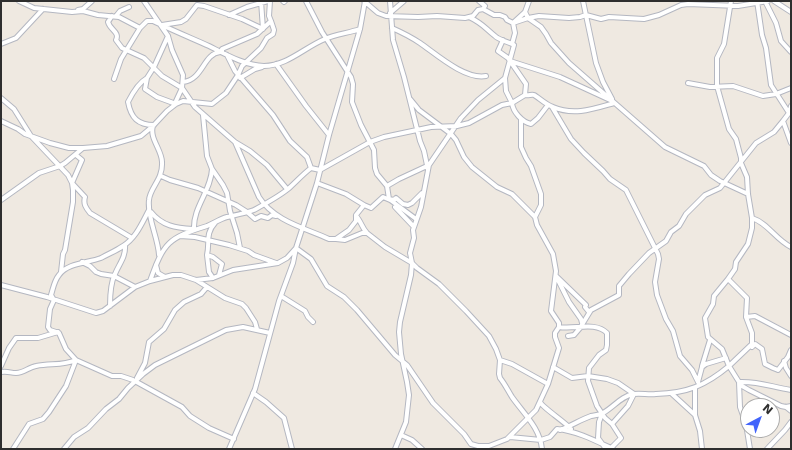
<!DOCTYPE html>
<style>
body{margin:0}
#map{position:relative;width:792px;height:450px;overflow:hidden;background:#efe9e1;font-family:"DejaVu Sans",sans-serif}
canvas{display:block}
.frame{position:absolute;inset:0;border:2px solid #2e2e2e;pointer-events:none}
.north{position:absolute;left:740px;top:398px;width:40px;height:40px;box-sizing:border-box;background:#fff;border:1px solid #ababab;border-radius:50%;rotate:41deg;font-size:11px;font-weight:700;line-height:16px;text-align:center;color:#2e2e2e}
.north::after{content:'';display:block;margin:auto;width:14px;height:18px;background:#4264fb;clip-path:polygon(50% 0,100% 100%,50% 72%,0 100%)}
</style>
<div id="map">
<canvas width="792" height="450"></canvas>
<div class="frame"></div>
<div class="north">N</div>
</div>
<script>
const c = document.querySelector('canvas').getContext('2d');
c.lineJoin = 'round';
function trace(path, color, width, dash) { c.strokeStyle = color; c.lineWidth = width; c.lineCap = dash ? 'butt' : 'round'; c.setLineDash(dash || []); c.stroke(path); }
const minor = new Path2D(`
 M19,1L34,8L72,12L83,11L98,15L119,17L140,28L147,21H153C172,30 191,38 209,46C225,54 246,66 264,66C287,66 305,47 325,39C336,34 349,33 360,29
 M144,1L168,36L172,50L183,75L182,88L176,101V104
 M283,1L284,2L285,1
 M306,1L322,32L351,77L353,84L352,102L361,125L374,150L375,168L377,174L387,186L389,199
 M364,1L378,13L386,16L418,17L437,16L465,18L473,16L478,10L483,9L494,15H500L505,17L507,20L513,23L528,18L539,16L569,18L580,17L586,15L601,19L609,17L644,19L659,15L681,5L688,4L738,6L768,1
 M390,1L393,40L404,77L420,141L424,151L428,170
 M479,1L485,6L483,9
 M529,1L525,12L528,18L541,27L546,34L551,43L569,63L665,147L704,166L711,175L720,181L748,194
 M583,1L596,63L603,82L612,99
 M757,1L762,35L766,48L771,85L789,113L783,121
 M765,1L776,23L781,41L791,52
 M774,1L791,12
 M78,10L83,9L92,1
 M390,13L404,1
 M229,15L247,7L268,1
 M112,16L108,22C110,30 120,32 116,40L122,48L144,58L162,76L182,88L195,107L235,142L250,151L267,165L287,189
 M116,16L120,11L129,7
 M469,17C482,23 484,27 495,36C499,40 506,41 512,44
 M162,25L181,22L186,19L197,5L204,6L242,19L263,29L261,1
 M392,28C401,32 411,37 420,43C436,54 465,80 486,76
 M168,36L154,67L147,78L145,89L157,97L176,104
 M503,40L498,51L508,58L526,84L525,95L512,103C513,112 522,122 531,124L538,118L548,105
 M1,44L16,38L43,9
 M222,52V49L257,34L271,21L269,16L270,1
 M227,55L235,71L273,115L290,141L307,157L311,168
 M510,61L560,77L610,100
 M276,64L306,106L329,135
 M147,78C138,83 132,94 128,102C131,118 138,125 154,125
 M240,78L255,69L262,67
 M114,79L121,59L140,28
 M183,82C203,80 203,54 220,52
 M688,83L710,87L733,86L763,96L776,94L791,88
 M525,95C528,96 532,94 534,95C538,97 546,105 553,107C574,116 593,109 614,103
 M1,98L14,109L31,136L68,175L72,183L85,197C83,204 86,208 90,213L132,238
 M410,99L419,110L451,134L456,140L464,157L472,167L497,187L512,194L535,217
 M552,107L571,139L584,153L603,171L610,179L626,190L658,254L659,259L655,282L657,295L666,319L673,331L680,356L692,370L698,382
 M789,113L791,106
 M203,115L207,156L212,169L223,185L227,193L230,211L237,233L240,248
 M1,121L18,129L25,134L50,143L69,148H83
 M153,126C149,138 162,150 162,162C163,180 150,187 149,200C147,218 158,237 159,255
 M235,142L259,197C274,221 305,228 329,239H336L349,230L356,221V215L364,205L346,194L317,183
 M161,176L170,180L198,188L236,205L247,212L255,219L261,216L268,218L272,215L276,216
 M387,186L399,179L427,166
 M1,200L39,173L60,166L65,163L83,148L107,146L141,136L153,126L167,111L176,104L183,101L212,104L226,93L238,75L242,66L261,48L267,38L273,34L274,30L271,21
 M364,205L371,208L383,197L390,200
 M395,207L414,227
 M149,210C142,223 136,238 123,246C116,251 108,254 101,258C88,263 67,263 59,275C54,281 53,289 51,295L54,300L50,309L48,327L50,330L59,333L66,349L76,360L112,376H121L133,380L182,407L190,416L209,428L234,439
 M151,212C162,226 176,228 193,229
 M356,216C361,221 362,228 367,233
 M752,218C768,223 776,240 791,247
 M416,219L389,199L394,200L396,198L403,204L408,205L412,203L422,193
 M215,223C205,234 210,242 207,255L213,257L222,264L219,275
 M194,229C193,207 211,191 212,169
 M180,236L195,237L229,245L248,251L254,255L276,263
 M336,239L345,240L362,233H367L385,247L412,263L417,268L439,284L466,311L489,336L496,349L500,360L499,374L500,378C505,384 508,391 512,397C524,414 540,428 542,449
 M207,255L209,272L213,278
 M82,262L90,266L96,272L101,274L114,276L135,287
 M156,265L158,273L165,277
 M61,272L63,254L65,250L73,202V190L72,183L82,160L76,155
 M728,279L735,269L736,262L748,244L752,228V218L748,194L747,177L741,163V158L736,139L729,129L717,86V58L724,44L731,1
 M196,280L225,298L242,304L246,308L255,322L257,329
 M150,281C164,242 168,238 207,226C214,223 220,219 227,217C236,215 246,213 254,210C265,204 278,197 288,189C296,182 302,175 311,168L320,170L370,142L384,137L431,127L457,126L469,123L502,105L512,103L506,91L505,78
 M1,285L47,297L96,313L103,311L135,287L150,281L173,275H181L196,280L213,278L233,270L278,263L287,258L296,248L311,259L327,286L344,297L357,310L395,355L407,365L433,403L464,434L471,444L478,446H489L507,439L536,410L548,384L559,348L555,337V333L559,327V323L551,311L556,271L553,254L537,225L535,217L541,205V194L531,166L526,158L521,147V119
 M281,296L305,311L308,317L313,322
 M110,306C110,297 111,282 115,274C119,264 126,257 125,245
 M582,323L581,319L569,302L556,276L586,305L585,307L589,312
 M559,327C574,330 595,321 607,333V345L606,350L599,355L589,368L588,381L597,406L605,418L612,424L621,438L611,448
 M791,335L755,316L746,317L752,333V344L729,366L739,382L742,386L749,390L781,406L786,407L791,406
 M568,336L574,335L580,328L591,310L619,295V286L629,274L649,253L666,241L671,232L679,226L686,214L705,195L720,188L756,143L774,132L783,121L791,143
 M752,347L755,344L762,349L765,364L773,368L778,370L788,357L791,350
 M500,360L512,364L548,384
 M784,361L786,368L791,376
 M1,366L9,348L16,338H38L58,332
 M702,366L710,340
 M553,367L572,378L588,376L607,379L618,383L634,394
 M1,372C9,371 10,373 16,373C24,373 29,367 36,366C51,363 62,366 76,360
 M137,378L145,363L149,342L164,329L175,310L184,302L201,294L207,287
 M698,382L702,367L706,364L726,358
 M695,388V415L700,431L702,449
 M253,393L266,402L284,418L292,449
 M671,393L695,415
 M540,402C543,408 564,421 571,429
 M786,407L791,411
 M602,414L599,422L598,438L606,449
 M612,424L628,406L634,394
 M560,430C571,426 580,420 591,416C595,415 600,415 603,413C614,407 621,396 634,394C641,393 649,395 656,394C687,393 705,386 729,366L722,349L708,337L705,318L713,304L714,296L728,279L747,298L746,317
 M401,435L412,440L422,449
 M510,437L541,440L550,437L557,429C577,431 596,441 613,449
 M13,449L29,424L43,419L49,412L66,386L76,360
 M64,449L74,437L88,428L106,409L119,399L128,388L143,374L155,365L226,330L243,327L270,333
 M229,449L255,389L279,301L293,263L296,248L317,183L329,135L360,29L365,1
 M395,449L406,422L409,395L407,382L401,354L399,332L400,322L411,275L412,263L410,253L414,238L413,230L421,207L429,165L461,118L478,100L505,78L514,45L512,44L515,33L513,23L525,12
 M750,449L746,424L740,407L739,382C758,381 772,387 791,390
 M767,449L785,430L791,422`);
trace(minor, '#b4b7c1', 6);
trace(minor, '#fff', 4);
</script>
